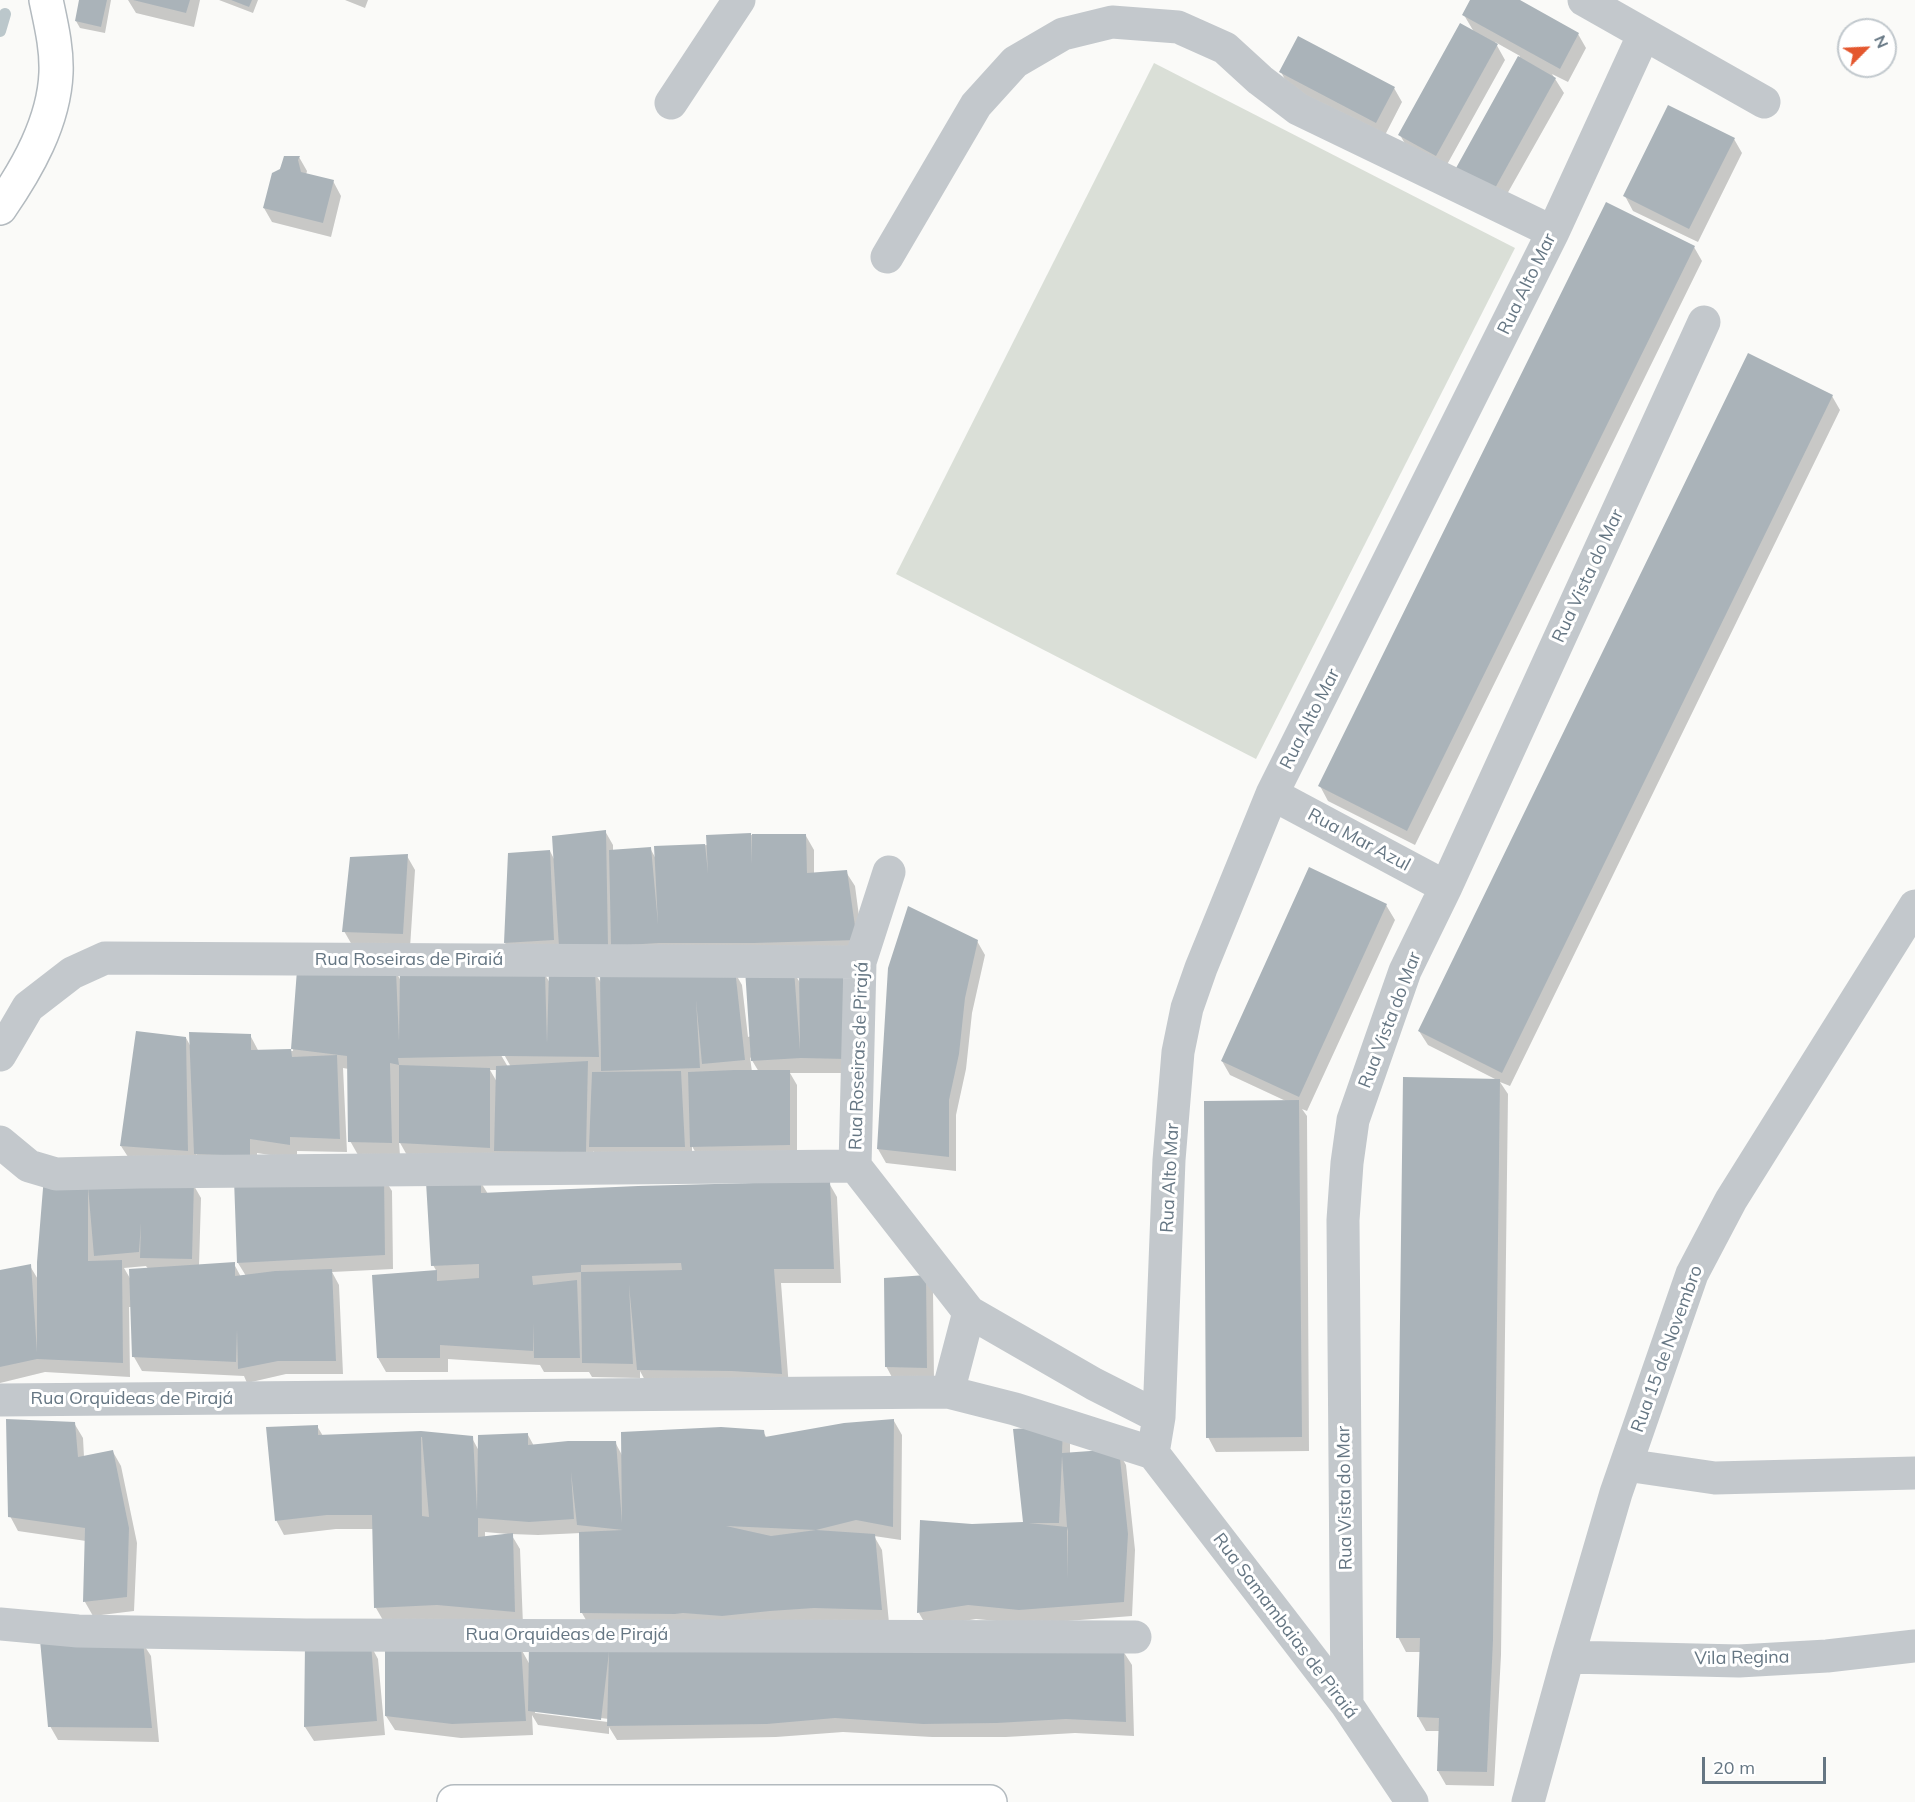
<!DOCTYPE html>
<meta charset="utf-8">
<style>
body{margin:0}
#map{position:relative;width:1915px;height:1802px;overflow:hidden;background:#fafaf8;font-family:Mulish,sans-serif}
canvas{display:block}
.north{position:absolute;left:1837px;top:18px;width:60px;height:60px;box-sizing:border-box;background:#fff;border:2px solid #c1c8cd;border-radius:50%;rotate:66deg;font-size:16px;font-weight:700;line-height:24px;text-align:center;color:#657683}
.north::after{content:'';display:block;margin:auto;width:21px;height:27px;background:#e4572e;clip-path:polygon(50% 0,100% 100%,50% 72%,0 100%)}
.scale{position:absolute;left:1702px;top:1757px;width:124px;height:27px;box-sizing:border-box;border:3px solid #657683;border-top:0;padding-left:8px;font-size:18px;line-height:21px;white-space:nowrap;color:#657683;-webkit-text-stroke:4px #fff;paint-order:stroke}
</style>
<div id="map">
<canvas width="1915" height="1802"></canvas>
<div class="north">N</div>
<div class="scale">20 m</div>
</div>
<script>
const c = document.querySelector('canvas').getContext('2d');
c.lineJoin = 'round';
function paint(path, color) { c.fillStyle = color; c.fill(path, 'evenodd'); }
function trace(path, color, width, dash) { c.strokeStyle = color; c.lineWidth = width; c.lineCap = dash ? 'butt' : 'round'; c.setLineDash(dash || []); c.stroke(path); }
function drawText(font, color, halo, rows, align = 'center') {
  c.font = font + ' Mulish,sans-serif'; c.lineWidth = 6; c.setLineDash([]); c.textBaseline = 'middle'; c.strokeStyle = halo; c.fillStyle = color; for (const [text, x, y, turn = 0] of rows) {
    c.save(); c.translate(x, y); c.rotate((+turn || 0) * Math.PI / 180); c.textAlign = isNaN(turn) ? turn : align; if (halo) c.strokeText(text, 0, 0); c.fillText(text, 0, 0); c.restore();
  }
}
paint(new Path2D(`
 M1154,63L1515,248L1256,759L896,574Z`), '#dadfd7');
paint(new Path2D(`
 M81,0H111L105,33L80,28L76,21Z
 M128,0H200L194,27L136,13Z
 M219,0H258L253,13Z
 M345,0H368L365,8Z
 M1472,0H1517L1578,34L1586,48L1568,82L1552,74L1564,93L1502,203L1458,168L1520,56L1495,42L1505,60L1444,170L1408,149L1400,135L1474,32L1464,15Z
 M1281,72L1394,88L1402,102L1384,137L1289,87Z
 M1734,139L1742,153L1698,242L1633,211L1625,196Z
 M285,157H299L307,171L306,175L333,181L341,196L331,237L272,222L264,208Z
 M1694,247L1702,261L1415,845L1328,801L1320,786Z
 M1832,396L1840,410L1510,1086L1500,1082L1508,1094L1501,1655L1494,1786L1446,1785L1438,1771L1440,1731H1426L1418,1717L1421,1652H1406L1398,1637L1497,1080L1428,1045L1419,1031Z
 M605,831L613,845V851L650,848L656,859V847L708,845L751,835L806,836L814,850V874L846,872L855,886L864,954L514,957L505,943L550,851L555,861Z
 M407,856L415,870L410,948L352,945L344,931Z
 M1310,869L1386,905L1395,920L1307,1111L1302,1109L1307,1116L1309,1451L1216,1452L1208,1437L1288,1102L1230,1075L1222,1061Z
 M977,941L985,955L972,1013L966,1069L956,1115V1171L886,1163L878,1149Z
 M299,971L396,972L401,981L544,973L550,983L594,972L602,984L734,971L742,985L748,1037L751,1036L793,971L854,1073H790L797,1085V1159L700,1161L692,1146V1161L599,1160L593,1151V1166L408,1157L399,1141L400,1156L358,1155L349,1139V1069L343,1068L347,1152L297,1151V1159L257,1153V1170L204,1168L196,1154V1165L130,1160L121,1146L137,1032L186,1038L191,1047L250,1035L259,1052L293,1051ZM501,1049L511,1067H508L498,1050ZM750,1057L759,1072H752ZM490,1070H497V1082Z
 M383,1177L392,1191L393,1269L332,1272L339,1285L343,1374H286L247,1383L244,1376L142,1371L134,1357L132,1307H129L130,1377L45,1372L0,1383V1272L30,1266L39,1281L46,1178L193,1184L201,1198L199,1266L234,1264L241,1277L246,1276L238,1263ZM146,1266L149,1270L131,1280L124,1268Z
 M480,1181L488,1194L829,1183L837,1197L841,1283H781L789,1388L647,1384L640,1371V1378L592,1377L589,1372H544L540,1365L448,1359V1372H386L378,1358L437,1272L433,1265Z
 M925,1276L933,1290L934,1382L894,1381L886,1366Z
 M894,1421L902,1435L901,1540L874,1536L882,1550L889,1623L590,1627L582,1613L581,1533L538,1535L511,1534L520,1549L523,1625L384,1622L376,1608L373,1529H336L284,1535L276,1520L317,1426L323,1436L421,1432L472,1438L479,1451L528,1435L534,1446L615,1442L623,1457L763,1432L767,1438ZM485,1532L508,1534V1535L485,1538Z
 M74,1423L83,1438L84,1457L113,1452L121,1466L137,1543L134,1611L93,1616L85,1602L86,1541L18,1531L10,1516Z
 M1015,1431L1070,1442V1454L1118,1451L1126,1465L1135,1550L1132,1616L1028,1624L976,1619L927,1627L919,1613L972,1525L1025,1524Z
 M142,1642L151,1656L159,1742L58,1740L50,1726Z
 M370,1644L378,1659L385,1735L314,1741L305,1727L306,1646Z
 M530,1644L1123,1651L1132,1665L1134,1736L1075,1733L1006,1737H932L843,1732L776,1737L617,1740L609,1727V1734L538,1725L532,1715L533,1735L461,1738L395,1730L386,1716L520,1647L530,1665ZM535,1710L609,1719L608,1722L535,1713Z`), '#0003');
trace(new Path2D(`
 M0,31L5,14`), '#bbc7cb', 12);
paint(new Path2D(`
 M79,0H107L101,27L75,21Z
 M133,0H190L186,13Z
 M231,0H252L249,7Z
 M1470,0H1520L1579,33L1560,69L1462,15Z
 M1460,23L1498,44L1436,156L1398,135Z
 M1298,36L1395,87L1376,123L1279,72Z
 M1518,56L1556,78L1494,190L1456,168Z
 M1668,105L1735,138L1689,229L1623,196Z
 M284,156H300L298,160L301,172L334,180L323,223L263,208L272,173L280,169Z
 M1606,202L1695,246L1407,831L1318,786Z
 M1748,353L1833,395L1502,1073L1418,1031Z
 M606,830L608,945L559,947L552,836Z
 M751,833L752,864V834H806L807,873L847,870L857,940L754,943H659L611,946L609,850L651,847L658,924L654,846L705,844L708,873L706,835Z
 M550,850L554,940L504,943L508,853Z
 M408,854L403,934L342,932L350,857Z
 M1309,867L1387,904L1299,1097L1221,1061Z
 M908,906L978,940L965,998L959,1054L949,1100V1157L877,1149L888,968Z
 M400,965L545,972L547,1043L549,969L595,970L599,1057L504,1056L398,1058L399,1065L490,1068V1148L399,1143V1065L390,1063L392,1143L348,1142L347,1056L291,1049L292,1057L337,1055L340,1139L290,1137V1145L250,1139V1156L194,1154L189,1032L251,1034V1050L291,1049L297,970L396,971L399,1041Z
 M843,968L846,1059L801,1058L751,1061L745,969L794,970L800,1050L799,970Z
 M600,969H735L745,1060L702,1064L696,1000L700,1068L601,1071Z
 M136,1031L186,1037L188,1151L120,1146Z
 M588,1061L586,1152L494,1151L496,1066Z
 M734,1070H790V1145L690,1147L688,1072Z
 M681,1071L685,1147H589L592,1072Z
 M1403,1077L1500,1079L1493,1640L1487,1772L1437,1771L1439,1718L1417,1717L1420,1638H1396Z
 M1299,1100L1302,1437L1206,1438L1204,1101Z
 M384,1175L385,1255L237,1263L234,1179Z
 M44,1176L194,1182L192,1259L140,1258L141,1223L139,1252L94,1256L88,1187V1261L122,1260L123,1363L37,1359L0,1367V1270L31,1264L37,1352V1262Z
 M481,1179V1193L638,1186L830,1181L834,1269H774L782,1374L731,1371L637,1370L629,1285L633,1364L582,1363L581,1272L682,1270L681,1263L581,1265V1272L532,1276L533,1285L577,1280L580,1358H534L533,1323V1351L440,1345V1358H377L372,1275L437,1270V1281L479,1278V1264L431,1266L426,1182Z
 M235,1262V1276L275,1271L332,1269L336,1361H278L238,1369L237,1330L236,1362L132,1357L129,1269Z
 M926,1275L927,1368L885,1367L884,1278Z
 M6,1419L75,1422L78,1457L113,1450L129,1528L127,1597L83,1602L85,1528L8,1517Z
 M894,1419L893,1527L856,1520L816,1530L726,1526L771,1536L816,1530L875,1534L882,1610L814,1608L770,1611L722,1616L683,1613L675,1614L580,1613L579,1532L623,1530L577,1525L571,1472L574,1519L529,1522L478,1518V1537L513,1533L515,1612L437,1605L374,1608L372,1515H327L275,1521L266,1427L318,1425V1435L421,1431L473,1436L477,1511L478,1435L528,1433V1445L568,1441H616L622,1523L621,1432L721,1427L764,1430L765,1437L844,1423ZM421,1437H422L429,1517L422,1516Z
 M1063,1426L1062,1453L1119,1449L1128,1534L1124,1602L1019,1610L968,1605L917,1613L920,1520L972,1524L1023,1522L1013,1429ZM1062,1456L1067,1527L1068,1531L1067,1579V1527L1029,1523H1059Z
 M40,1640L143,1641L152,1728L48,1727Z
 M529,1642L1124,1650L1126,1722L1066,1719L997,1723L923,1724L835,1718L767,1724L607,1726L609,1652L601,1720L528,1711Z
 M371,1643L377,1721L304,1727L305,1645Z
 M385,1643L521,1646L526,1721L452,1724L385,1716Z`), '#aab3b9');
const secondary = new Path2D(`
 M0,208C27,169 54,122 56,73C57,48 51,24 46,0
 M454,1802H990`);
trace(secondary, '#b3babf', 36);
trace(new Path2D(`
 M1584,0L1764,102
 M671,103L739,0
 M887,257L976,105L1015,62L1063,34L1112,22L1178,27L1225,48L1260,80L1298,109L1553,232
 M1272,794L1446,887
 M889,872L860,962L855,1166L969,1312L1094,1384L1159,1417
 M0,1055L28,1007L72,973L105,958L860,962
 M0,1142L29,1166L56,1174L139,1172L855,1166
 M948,1392L969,1312
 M0,1400L948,1392L1015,1409L1153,1453
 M1153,1453L1159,1417L1169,1160L1178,1052L1187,1008L1201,968L1272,794L1553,232L1644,34
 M1153,1453L1347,1705L1412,1802
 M1626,1465L1715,1478L1915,1473
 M0,1624L78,1631L306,1635L1135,1637
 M1568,1657L1739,1661L1827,1656L1915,1646
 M1347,1705L1343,1220L1347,1163L1353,1120L1405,971L1446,887L1704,322
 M1528,1802L1568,1657L1616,1493L1692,1274L1731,1200L1915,906`), '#c3c8cc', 33);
trace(secondary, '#fff', 33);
drawText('18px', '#657683', '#fff', [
 ["Rua Alto Mar",1527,284,-64],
 ["Rua Vista do Mar",1588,576,-65],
 ["Rua Alto Mar",1310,719,-63],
 ["Rua Mar Azul",1359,840,28],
 ["Rua Roseiras de Piraiá",409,960],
 ["Rua Vista do Mar",1390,1020,-69],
 ["Rua Roseiras de Pirajá",859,1056,-88],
 ["Rua Alto Mar",1170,1178,-87],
 ["Rua 15 de Novembro",1667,1349,-70],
 ["Rua Orquideas de Pirajá",132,1399],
 ["Rua Vista do Mar",1345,1498,-91],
 ["Rua Samambaias de Piraiá",1285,1626,53],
 ["Rua Orquideas de Pirajá",567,1635],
 ["Vila Regina",1742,1658,-1]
]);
</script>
